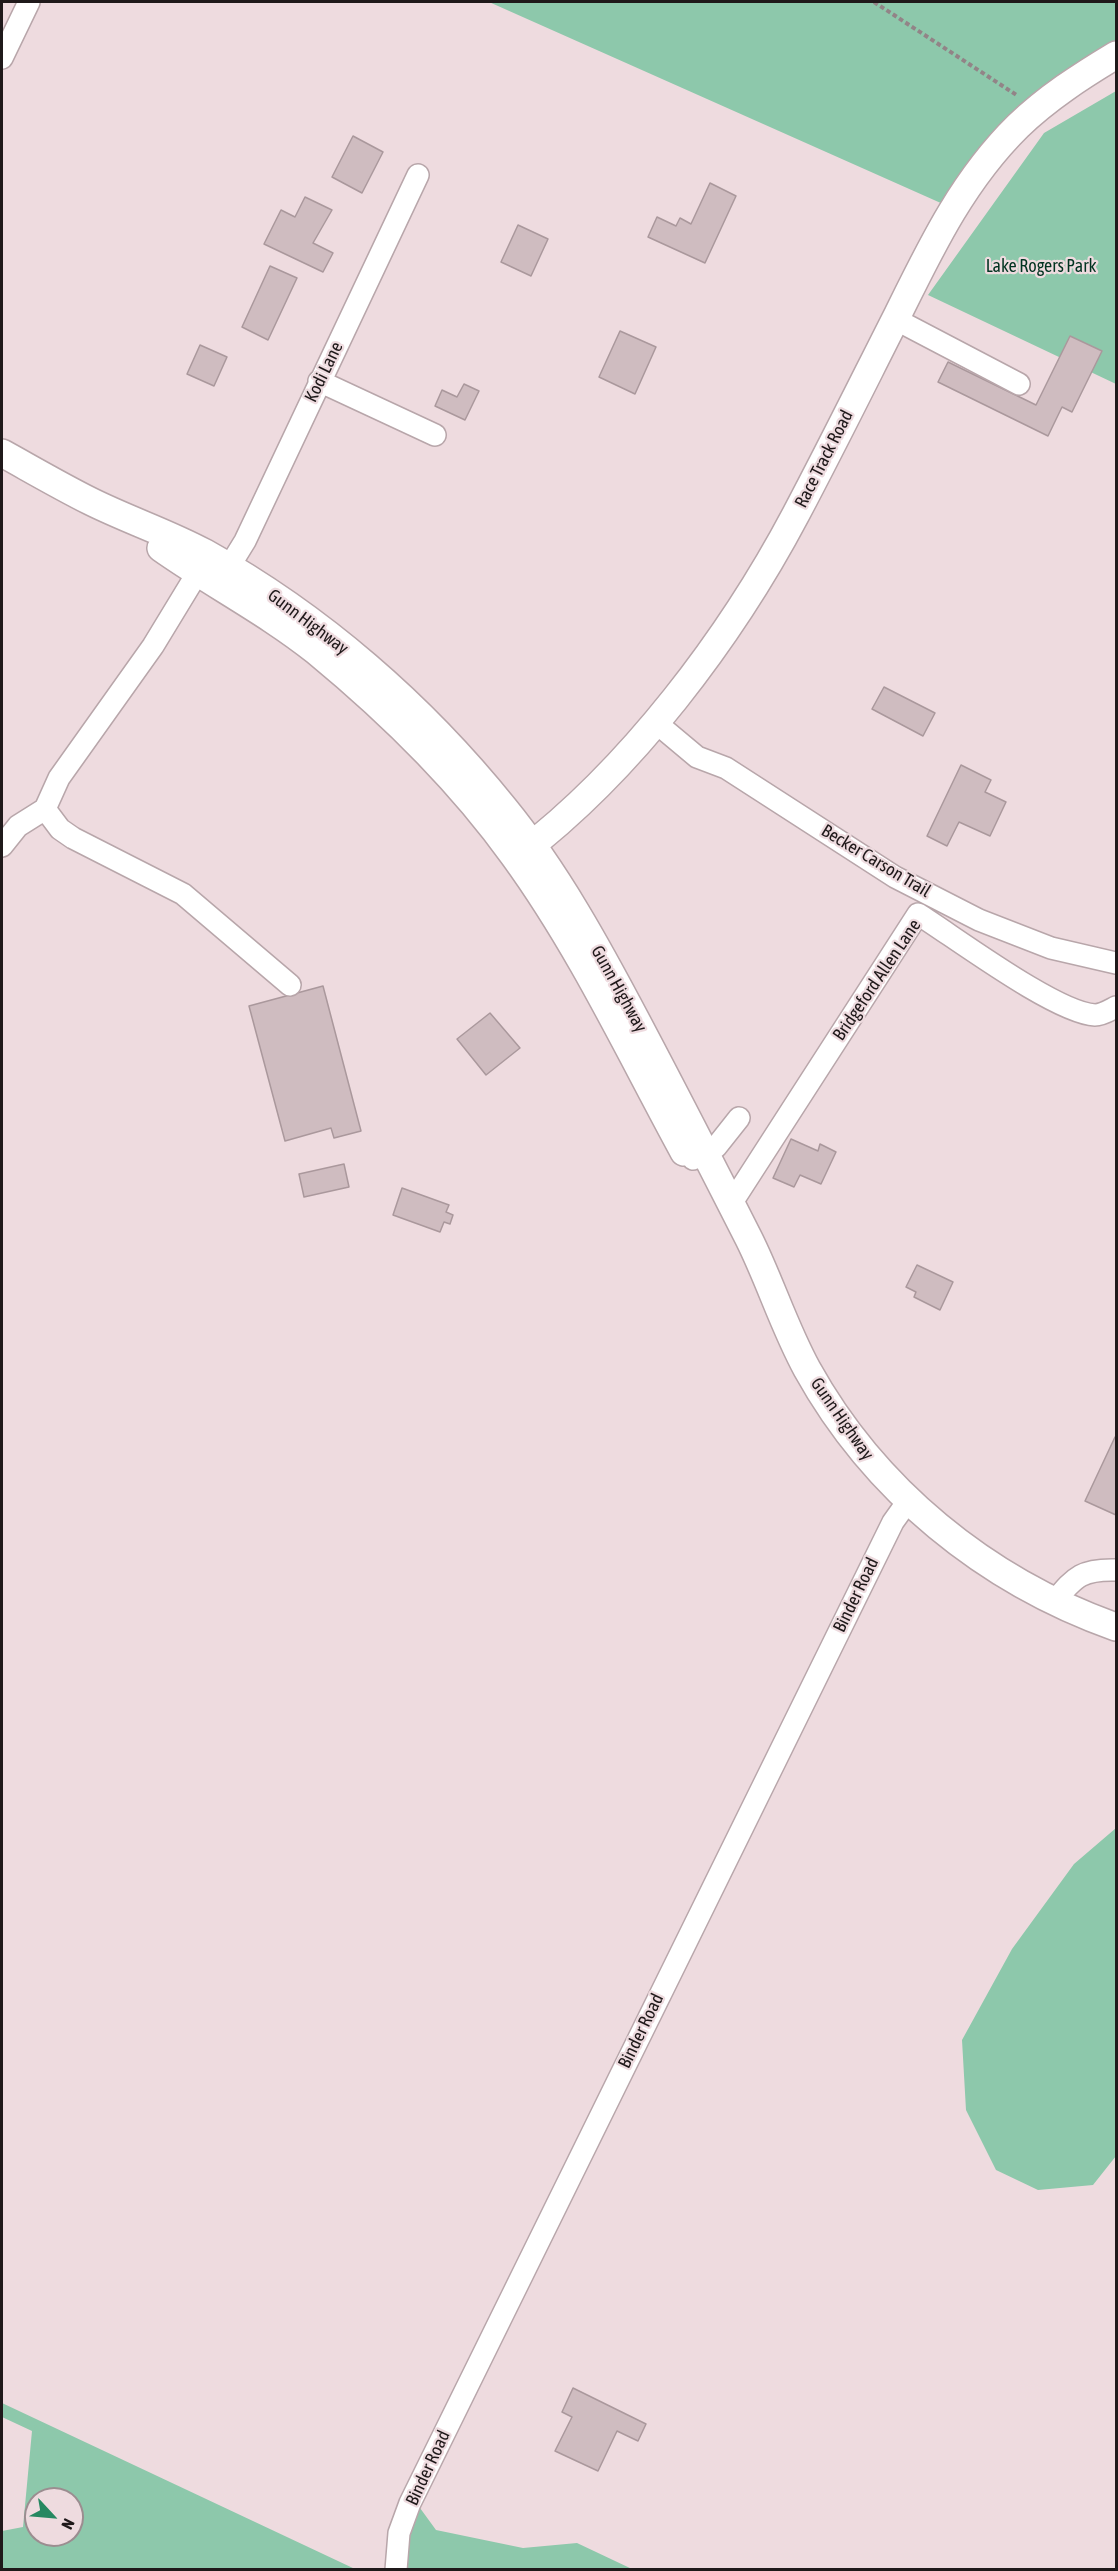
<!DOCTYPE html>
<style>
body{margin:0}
#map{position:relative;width:1118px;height:2571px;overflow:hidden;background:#eedbdf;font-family:"Asap Condensed",sans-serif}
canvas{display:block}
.frame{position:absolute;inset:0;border:3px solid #1f191a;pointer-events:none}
.north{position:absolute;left:24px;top:2487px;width:60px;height:60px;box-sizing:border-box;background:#eedbdf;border:2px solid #9b8d90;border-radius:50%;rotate:116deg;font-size:16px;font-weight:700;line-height:24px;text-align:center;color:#1f191a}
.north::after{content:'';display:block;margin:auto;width:21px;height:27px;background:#268861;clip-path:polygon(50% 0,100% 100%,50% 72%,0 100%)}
</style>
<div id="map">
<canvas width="1118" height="2571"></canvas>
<div class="frame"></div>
<div class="north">N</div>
</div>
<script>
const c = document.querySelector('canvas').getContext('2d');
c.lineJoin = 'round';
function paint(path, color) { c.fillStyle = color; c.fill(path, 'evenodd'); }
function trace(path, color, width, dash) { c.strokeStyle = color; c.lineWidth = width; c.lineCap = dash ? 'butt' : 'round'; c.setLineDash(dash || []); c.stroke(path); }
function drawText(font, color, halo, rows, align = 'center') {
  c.font = font + ' "Asap Condensed",sans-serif'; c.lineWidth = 4.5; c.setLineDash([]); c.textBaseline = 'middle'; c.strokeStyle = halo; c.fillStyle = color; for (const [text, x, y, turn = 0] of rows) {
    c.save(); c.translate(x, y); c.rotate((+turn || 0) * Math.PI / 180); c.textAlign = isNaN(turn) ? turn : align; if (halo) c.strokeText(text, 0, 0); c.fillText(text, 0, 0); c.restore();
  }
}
paint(new Path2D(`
 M489,2H1116V44L943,204Z
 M1116,91V384L928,295L1044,133Z
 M1116,1828V2156L1093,2185L1038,2190L996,2170L966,2110L962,2040L1012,1949L1074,1864Z
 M2,2403L355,2569H2V2531L23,2527L32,2431L2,2417ZM36,2499H72V2535H36Z
 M420,2508L436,2530L523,2548L577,2543L632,2569H407L410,2536Z`), '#8dc8ab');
const building = new Path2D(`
 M353,136L383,152L362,193L332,177Z
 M710,183L736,196L705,263L648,237L657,217L676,226L680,218L691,224Z
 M305,197L332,210L313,243L333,253L323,272L264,244L281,210L295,217Z
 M518,225L548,239L531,276L501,262Z
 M270,266L297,278L268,340L242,327Z
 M620,331L656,347L635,394L599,377Z
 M1070,336L1102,351L1072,412L1062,407L1048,436L938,382L948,362L1036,405Z
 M200,345L227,357L214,386L187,374Z
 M464,384L479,391L465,420L435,406L442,390L457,397Z
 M884,687L935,713L923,736L872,709Z
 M961,765L991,780L985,792L1006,802L990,836L959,822L947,846L927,836Z
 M323,986L361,1131L334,1138L331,1128L285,1141L249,1006Z
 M490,1013L520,1048L486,1075L457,1039Z
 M791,1139L818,1151L820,1144L836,1152L821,1184L800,1175L794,1187L773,1178Z
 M344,1164L349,1187L304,1197L299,1174Z
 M402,1188L449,1205L446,1212L453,1215L450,1224L444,1222L440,1232L393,1215Z
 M917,1265L953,1282L940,1310L914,1297L916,1292L906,1287Z
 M1115,1437L1116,1438V1515L1085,1501Z
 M573,2388L646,2424L638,2441L617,2431L598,2471L555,2451L572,2417L562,2412Z`);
paint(building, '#cfbcc0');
trace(building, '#aa989c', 1.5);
const minor = new Path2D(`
 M2,58L29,2
 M895,319L1019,384
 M319,381L435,435
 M229,567L245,541L418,175
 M198,572L153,646L59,778L45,809L60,829L73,838L183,894L290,985
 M654,721L697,757L726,768L895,877L979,920L1051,948L1116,963
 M2,846L18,826L45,809
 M693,1159L716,1147L739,1118
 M731,1204L918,914C956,938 1056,1013 1095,1015C1102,1015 1110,1010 1116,1007
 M1055,1601C1075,1576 1083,1569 1116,1570
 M396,2570L399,2533L410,2503L893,1522L908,1501`);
const major = new Path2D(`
 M2,453C31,469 60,486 90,501C128,520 168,533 205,553C320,617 422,706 504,808C557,873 598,948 637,1022C675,1094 712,1166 749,1239C770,1281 784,1327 807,1369C874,1490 986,1581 1116,1627
 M161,548C212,584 267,612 316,651C390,712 458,778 514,856C581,948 630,1053 684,1152
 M519,855C631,770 731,637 796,514C831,448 864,381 898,314C931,247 963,180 1018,126C1047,98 1081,76 1116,55`);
trace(minor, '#b8a6aa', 24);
trace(major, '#b8a6aa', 30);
trace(new Path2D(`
 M874,2L1018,96`), '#928487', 4, [4.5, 3]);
trace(minor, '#fff', 21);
trace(major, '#fff', 27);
drawText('18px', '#003320', '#eedbdf', [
 ["Lake Rogers Park",1041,266]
]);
drawText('18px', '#1f191a', '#eedbdf', [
 ["Kodi Lane",324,372,-64],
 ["Race Track Road",824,459,-63],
 ["Gunn Highway",308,622,37],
 ["Becker Carson Trail",876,861,31],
 ["Bridgeford Allen Lane",877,980,-56],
 ["Gunn Highway",619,989,61],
 ["Gunn Highway",842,1419,55],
 ["Binder Road",856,1595,-64],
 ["Binder Road",641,2031,-64],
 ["Binder Road",428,2468,-65]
]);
</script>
